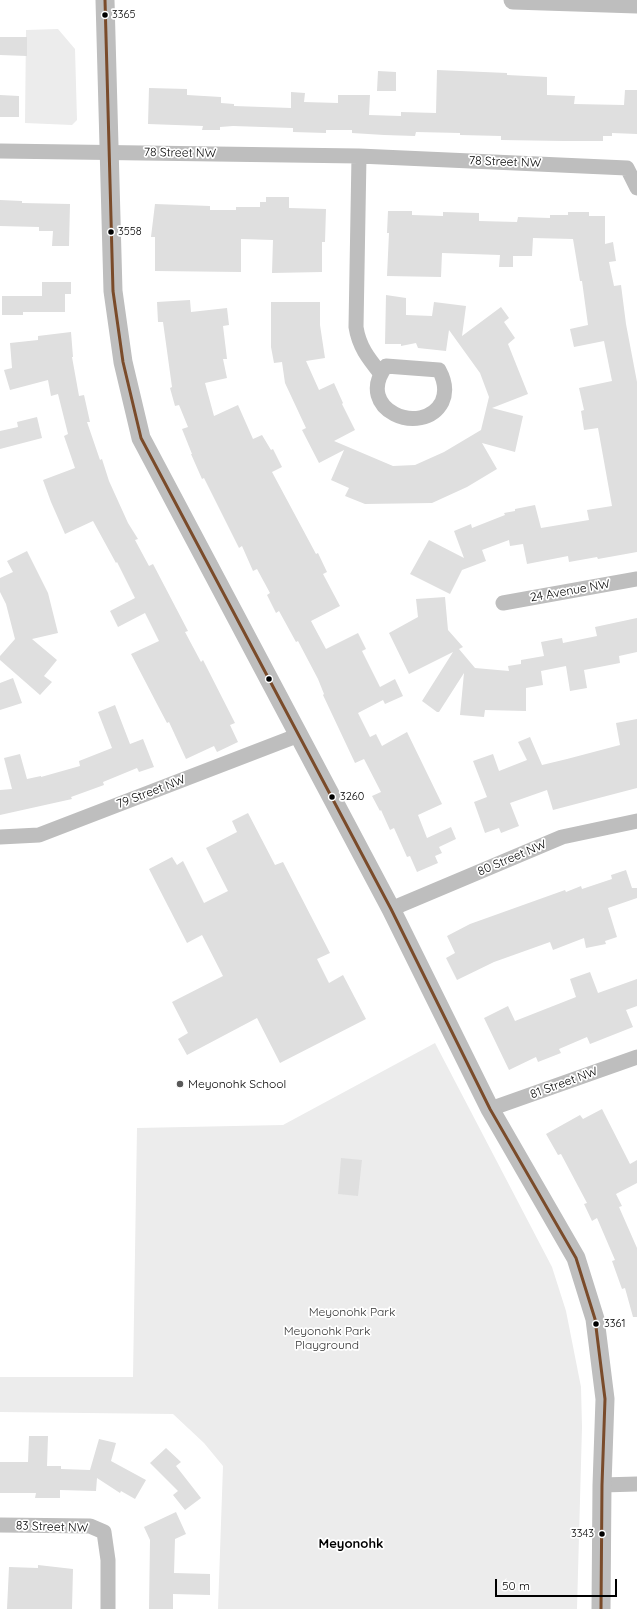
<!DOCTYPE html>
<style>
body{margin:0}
#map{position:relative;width:637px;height:1609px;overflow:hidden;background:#fff;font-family:Quicksand,sans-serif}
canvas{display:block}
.scale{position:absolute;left:495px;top:1579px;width:122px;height:18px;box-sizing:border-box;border:2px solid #000;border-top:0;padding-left:5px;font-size:12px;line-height:14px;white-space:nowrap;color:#000;-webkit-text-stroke:3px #fff;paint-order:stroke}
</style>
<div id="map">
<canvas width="637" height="1609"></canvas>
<div class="scale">50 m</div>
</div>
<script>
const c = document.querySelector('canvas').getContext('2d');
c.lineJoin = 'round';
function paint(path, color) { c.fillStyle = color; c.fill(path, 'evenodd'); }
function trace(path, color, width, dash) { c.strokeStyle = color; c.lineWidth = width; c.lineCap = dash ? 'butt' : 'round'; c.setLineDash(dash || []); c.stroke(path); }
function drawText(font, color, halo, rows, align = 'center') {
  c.font = font + ' Quicksand,sans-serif'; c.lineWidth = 3.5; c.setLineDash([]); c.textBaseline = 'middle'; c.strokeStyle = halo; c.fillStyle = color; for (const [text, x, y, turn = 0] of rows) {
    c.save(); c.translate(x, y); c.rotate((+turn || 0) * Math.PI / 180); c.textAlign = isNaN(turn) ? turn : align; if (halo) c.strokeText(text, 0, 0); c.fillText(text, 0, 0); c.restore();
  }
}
paint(new Path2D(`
 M58,29L75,49L77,120L72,125L25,123L26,30Z
 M435,1043L552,1267L566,1311L581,1387L582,1427L577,1609H218L223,1466L204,1443L173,1414L0,1412V1377H133L137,1128L283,1125Z`), '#ececec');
paint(new Path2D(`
 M0,37H27V56L0,55Z
 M437,70L507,73V75L547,77V95L575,96L574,104L624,105L625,90H637V134L612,133V136H603V141H564L501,140V136L460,135V133L416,132L415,136L384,135L352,133V130H326V133L293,132V128L233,126L220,127V130H202L203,126L148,124L149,88L187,89V95L221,97V103L234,104V106L291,108V92L305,93L304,102L338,103V95H370L369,115L401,116V112L436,113Z
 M378,71L396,72V91H377Z
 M0,95L19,96V117H0Z
 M266,197H289V208L326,209L325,242H322V272L272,273L273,240L241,239V272L155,271V237H151L155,204L210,206V210H236V207H260V202H266Z
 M0,200L22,201V203L70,204L69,246H52L53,231H39V227L0,226Z
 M388,211H412V215L443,216V212L479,213V221L517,222L518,217L550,218V215H568V212H589V216H605V244L613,242L616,261L609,262L614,286L621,285L626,324L637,382V552L598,559L597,557L569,562L568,556L527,564L523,544L510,546L509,540L482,550L486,561L462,570L450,594L410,574L429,540L464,558L454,531L471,524L472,528L505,515L504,513L515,511V509L535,505L541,528L589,520L587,510L612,506L598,428L584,430L581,411L584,410L579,388L612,381L604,341L574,347L570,329L588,325L582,281H580L573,239L533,238L532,256H513V267H499L500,255L442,253L441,277L387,276L389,233H387Z
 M42,282H71V294H65V312H23V315H2V296H42Z
 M386,295L406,298V315L432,316L434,302L466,306L462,336L501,307L509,318L504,322L515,338L508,344L528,394L492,408L523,416L515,452L482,443L497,469L467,487L432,503L365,504L345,496L349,488L331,480L344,450L319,463L302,430L306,428L285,383L282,362L274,363L271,347V302H320V325L325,358L306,361L319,390L334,383L343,403L342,404L355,430L334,441L393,466L415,465L444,452L481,430L489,397L480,373L449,330L446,351L418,348L416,343L401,346V344H385Z
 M190,300L191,312L227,308L229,325L223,326L227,359H223L227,378L205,383L214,416L238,405L253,439L262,435L271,450L273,449L282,467L272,472L316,554L318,553L327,572L323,574L340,606L311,621L326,649L358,633L366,649L362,651L380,687L395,679L403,696L385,704L383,700L358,713L370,737L376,734L382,746L407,732L442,804L418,815L427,838L451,827L456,839L439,847L442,853L435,856L438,863L417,872L410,856L407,857L394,828L390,830L381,810L380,811L372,796L381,792L364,759L355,763L323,695L324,694L318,679L298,641L296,642L279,611L276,613L267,595L270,593L257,569L253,571L242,546L239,548L204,478L202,479L191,454H192L182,429L188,427L179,405L175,406L170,388L172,387L163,322H158L157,302Z
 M71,332L73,357H72L79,396L84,395L90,422H87L100,460L102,459L109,481L128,523L138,539L135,540L149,566L153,564L188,631L185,632L201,662L203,660L235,723L230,725L238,742L217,752L214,746L186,759L169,722L167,723L157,704L131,654L159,641L145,613L118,627L110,611L135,598L117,562L116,563L93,521L65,534L51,502L43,480L75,468L64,436L68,434L58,394L51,396L48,380L10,390L4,370L12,368L10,343L38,340V336Z
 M37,417L42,438L0,449V431L18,427L17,422Z
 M27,551L48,593L58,633L32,639L57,660L44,676L52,682L40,695L0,660V656L15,639L6,604L0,592V578L13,572L7,561Z
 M445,597L448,630L463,647L459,649L475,668L509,671L508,666L521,664V660L544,656L541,642L562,638L563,643L597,636L595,627L637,618V652L619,656L620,663L584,670L587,688L570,691L566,666L541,671L543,685L526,688V711L485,710L484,717L460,715L464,673L439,712H437L422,701L453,652L409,674L389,633L418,617L416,599Z
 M13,678L22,703L0,710V683Z
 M115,705L130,744L143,739L154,767L139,772L137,768L103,782L104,785L71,797L72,799L0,815V790L12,789L4,758L20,754L27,779L41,776V777L80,766L79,761L112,748L98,712Z
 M637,719V788L553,810L547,790L510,803L519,826L501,833L499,828L485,833L474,802L487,797L473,761L493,754L499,771L527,760L518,742L530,737L542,765L567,759L620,745L616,723Z
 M248,813L275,865L283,862L330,953L317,959L329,983L343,975L366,1019L280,1063L257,1018L187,1055L178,1039L188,1033L172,1002L223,976L202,935L187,943L149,869L172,857L177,865L183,861L204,903L228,891L206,848L237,832L232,821Z
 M626,870L632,888H637V898L608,908L617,937L605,941L606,944L586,948L584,938L553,950L550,942L494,962L457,980L446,958L455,953L447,936L470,924L565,890L566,892L581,886L582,889L612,879L611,875Z
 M590,972L598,993L637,979V1006L626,1010L633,1027L590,1044L587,1037L559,1049L561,1053L538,1062L536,1057L509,1070L484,1018L508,1006L515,1021L576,997L570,979Z
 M602,1109L630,1164L637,1160V1183L616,1194L622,1206L619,1207L637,1248V1317H633L625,1288L622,1289L612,1261L615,1260L597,1218L592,1221L584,1204L587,1203L561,1154L558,1155L546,1134L580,1115L583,1119Z
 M341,1158L362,1160L358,1196L338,1194Z
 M29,1436H48L47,1466H61V1469L90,1470L99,1439L116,1443L111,1461L146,1480L135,1499L121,1491L120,1493L97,1478L96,1491L60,1490V1498H35L36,1493H0V1462H28Z
 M166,1448L181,1462L176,1466L201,1498L185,1510L173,1495L178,1491L150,1463Z
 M176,1512L186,1534L175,1539L174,1573L210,1574V1595L173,1594V1609H149L150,1540L144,1527Z
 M38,1565L73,1569L72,1609H7L9,1567L38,1568Z`), '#dfdfdf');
trace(new Path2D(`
 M0,151L359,156L627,168L637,188
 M359,156L356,327C359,347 369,359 381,374
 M386,366L439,370C445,381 447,391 442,402C423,438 353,410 386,366Z
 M503,603L637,579
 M0,837L39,835L299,735
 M391,909L562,837L637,821
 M490,1109L637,1057
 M602,1485L637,1484
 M0,1525L90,1526L104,1532L108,1560V1609`), '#bebebe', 15);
trace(new Path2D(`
 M105,0L113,291L123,362L141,438L391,909L490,1109L576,1258L595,1319L605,1399L602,1485L601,1609
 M513,0L637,4`), '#bebebe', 19);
trace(new Path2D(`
 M105,0L113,291L123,362L141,438L391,909L490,1109L576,1258L595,1319L605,1399L602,1485L601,1609`), '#7a4b2a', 3);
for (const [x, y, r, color] of [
 [105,15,3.5,"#000"],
 [111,232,3.5,"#000"],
 [269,679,3.5,"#000"],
 [332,797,3.5,"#000"],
 [180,1084,4,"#595959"],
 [596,1324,3.5,"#000"],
 [602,1534,3.5,"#000"]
]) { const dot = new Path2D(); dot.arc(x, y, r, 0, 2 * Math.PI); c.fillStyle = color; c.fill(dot); trace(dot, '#fff', 1.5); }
drawText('11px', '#000', '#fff', [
 ["3365",112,15],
 ["3558",118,232],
 ["3260",340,797],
 ["3361",604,1324],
 ["3343",594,1534,"right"]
], 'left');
drawText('12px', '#000', '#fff', [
 ["78 Street NW",180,153,1],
 ["78 Street NW",505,162,2],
 ["24 Avenue NW",570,591,-10],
 ["79 Street NW",151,792,-21],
 ["80 Street NW",512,858,-23],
 ["81 Street NW",564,1083,-20],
 ["83 Street NW",52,1527,2]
]);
drawText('12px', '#000', '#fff', [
 ["Meyonohk School",188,1084]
], 'left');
drawText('12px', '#333', '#fff', [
 ["Meyonohk Park",352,1312],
 ["Meyonohk Park",327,1331],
 ["Playground",327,1345]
]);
drawText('bold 13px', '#000', '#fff', [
 ["Meyonohk",351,1544]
]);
</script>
